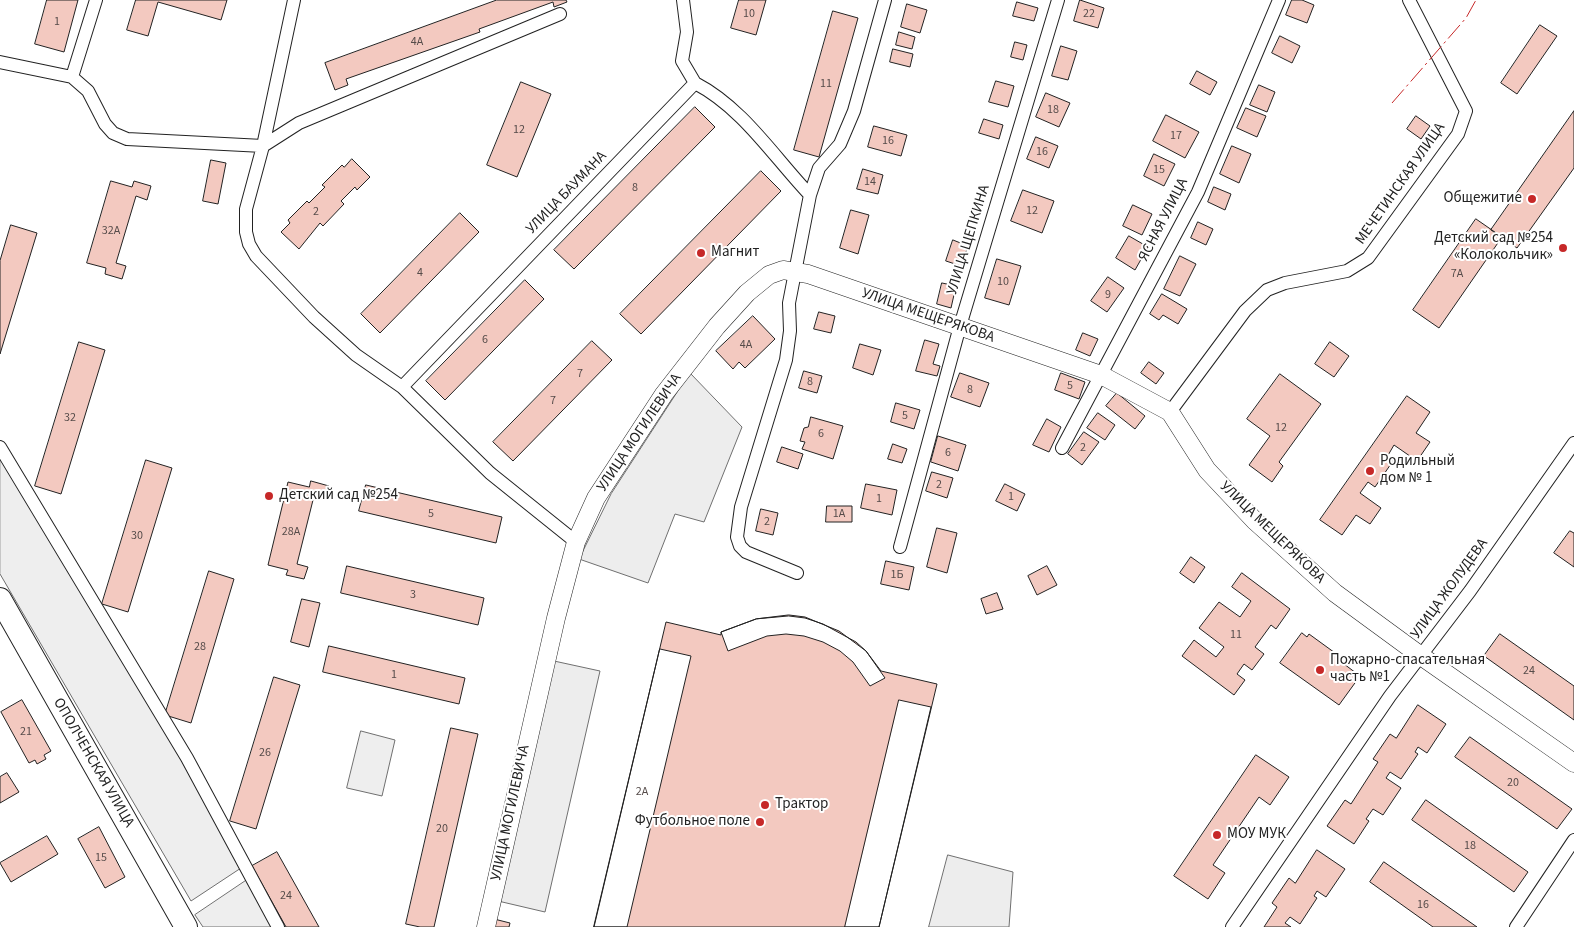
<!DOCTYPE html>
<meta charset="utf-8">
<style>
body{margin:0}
canvas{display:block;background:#fff}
</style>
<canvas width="1574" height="927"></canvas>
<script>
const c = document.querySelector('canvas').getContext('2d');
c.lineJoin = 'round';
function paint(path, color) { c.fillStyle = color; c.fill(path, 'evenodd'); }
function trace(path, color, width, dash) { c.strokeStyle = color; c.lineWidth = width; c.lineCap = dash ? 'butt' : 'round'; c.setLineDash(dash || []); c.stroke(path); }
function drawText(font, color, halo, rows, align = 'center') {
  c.font = font + ' "Source Sans 3",sans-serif'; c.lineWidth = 4; c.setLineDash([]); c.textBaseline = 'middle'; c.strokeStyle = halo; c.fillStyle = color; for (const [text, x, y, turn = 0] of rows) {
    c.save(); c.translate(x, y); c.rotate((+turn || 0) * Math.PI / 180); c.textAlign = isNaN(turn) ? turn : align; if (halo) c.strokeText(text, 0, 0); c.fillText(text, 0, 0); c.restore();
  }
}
const green = new Path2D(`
 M0,457L149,702L241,868L191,901L0,574Z
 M361,731L395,740L382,796L347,788Z
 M247,880L273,927H203L195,915Z`);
paint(green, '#eee');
trace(green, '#6f6f6f', 1);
const parking = new Path2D(`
 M690,373L742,427L704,522L675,514L648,583L579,559L611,494Z
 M554,661L600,671L545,912L498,901Z
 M948,855L1013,872L1009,927H929Z`);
paint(parking, '#ededed');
trace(parking, '#6f6f6f', 1);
const building = new Path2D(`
 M47,0H78L64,52L35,44Z
 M136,0H227L221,20L158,2L148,36L127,30Z
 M497,0H566L567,2L554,7L553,2L479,29L480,32L346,79L348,85L335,90L325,63Z
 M739,0H766L756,35L731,28Z
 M1080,0L1104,8L1098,28L1074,21Z
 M1292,0H1302L1314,5L1307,23L1286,15Z
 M1017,2L1038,8L1034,21L1013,16Z
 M907,4L927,10L920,33L901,27Z
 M833,11L858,18L819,157L794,150Z
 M1540,25L1557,36L1517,94L1501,83Z
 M899,32L915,37L912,49L896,45Z
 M1280,36L1300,46L1292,63L1272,53Z
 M1015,42L1027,45L1023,60L1011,57Z
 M1061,46L1077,51L1068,80L1052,76Z
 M893,49L913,54L910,67L890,62Z
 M1197,71L1217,82L1210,95L1190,84Z
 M996,81L1014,86L1008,107L989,102Z
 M521,82L551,94L517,177L487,165Z
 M1259,85L1275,92L1267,112L1250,105Z
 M1046,93L1070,103L1059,127L1036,117Z
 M695,107L715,127L574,269L554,250Z
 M1246,108L1266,116L1257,137L1237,128Z
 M1574,111V168L1517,248L1491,230Z
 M1166,115L1199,132L1185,158L1153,141Z
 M1416,116L1430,126L1421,139L1407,129Z
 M984,119L1003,125L999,139L979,133Z
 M874,126L907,135L901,156L868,147Z
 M1036,137L1058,146L1049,168L1027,159Z
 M1232,146L1251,154L1239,183L1220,174Z
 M1154,154L1175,164L1164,186L1144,176Z
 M352,159L370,177L357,190L355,187L341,201L344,204L323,226L320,223L299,249L281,232L290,223L288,220L307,201L309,203L325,187L322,185L342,165L344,167Z
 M211,160L226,163L218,204L203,201Z
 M863,169L883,175L878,194L857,189Z
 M761,171L781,191L641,334L620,314Z
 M111,181L132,187L134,181L151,186L147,200L136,196L116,263L126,266L122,279L105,274L106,268L87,263Z
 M1214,187L1231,194L1225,210L1208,202Z
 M1023,190L1054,201L1042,233L1011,221Z
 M1133,205L1152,214L1142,235L1123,226Z
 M851,210L869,215L858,254L840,248Z
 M460,213L479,232L380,333L361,314Z
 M1476,219L1502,237L1439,328L1413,310Z
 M1198,222L1213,229L1206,245L1191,238Z
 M11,225L37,233L0,354V261Z
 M1129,236L1148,247L1135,270L1116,258Z
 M953,240L968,246L961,266L946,261Z
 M1180,256L1196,264L1180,296L1164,289Z
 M997,259L1021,266L1009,305L985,298Z
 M1108,277L1124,288L1107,312L1091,301Z
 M525,280L544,299L445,400L426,381Z
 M942,283L956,286L951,308L937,304Z
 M1162,294L1187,309L1178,324L1163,315L1159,320L1150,314Z
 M819,312L835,316L831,333L814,329Z
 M753,316L775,339L745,368L739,362L733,369L716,351Z
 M1083,333L1098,339L1090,356L1076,350Z
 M925,340L939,344L933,364L940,366L937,376L916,371Z
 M592,341L612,360L513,461L493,442Z
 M79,342L105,350L61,494L35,486Z
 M1330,342L1349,356L1334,377L1315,364Z
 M860,344L881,350L873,375L853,368Z
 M1149,362L1164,373L1156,384L1141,373Z
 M804,371L822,376L817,393L799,388Z
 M960,373L989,383L980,407L951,397Z
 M1061,373L1085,382L1079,399L1055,390Z
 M1280,374L1321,404L1279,462L1283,466L1272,482L1249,465L1270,436L1247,419Z
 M1117,393L1145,416L1135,429L1106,406Z
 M1407,396L1430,412L1416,433L1430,442L1417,461L1394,445L1387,457L1393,461L1375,487L1368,482L1360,493L1381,508L1370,524L1356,515L1342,535L1320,520Z
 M896,403L920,410L914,429L891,422Z
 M1098,413L1115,425L1105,440L1087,428Z
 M811,417L843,426L833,459L802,449L805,442L800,441L804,428L808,427Z
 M1047,419L1061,427L1049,452L1033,445Z
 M1084,432L1099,442L1082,465L1068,454Z
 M938,436L966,445L958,471L931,462Z
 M893,444L907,449L902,463L888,459Z
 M782,447L803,454L798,469L777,462Z
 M146,460L172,468L128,612L102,604Z
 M932,472L953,478L947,498L926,491Z
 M311,481L329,486L325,499L314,496L297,564L308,567L304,579L286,575L288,570L268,565L288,482L309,487Z
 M866,484L897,490L892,515L861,508Z
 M1005,484L1025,494L1017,511L996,501Z
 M366,485L502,517L496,543L359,511Z
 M827,506H852V522H826Z
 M761,509L778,513L773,535L756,531Z
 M937,528L957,533L947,573L927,567Z
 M1570,531L1574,533V567L1554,553Z
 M1191,557L1205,567L1194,583L1180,573Z
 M886,561L914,567L909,590L881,584Z
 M347,566L484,598L478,625L341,593Z
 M1047,566L1057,585L1037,595L1028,576Z
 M209,571L234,579L191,723L165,715Z
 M1242,573L1290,609L1276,629L1271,625L1255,647L1264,654L1252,670L1244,664L1237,674L1245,680L1234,695L1182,656L1194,640L1216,657L1224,647L1199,628L1219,602L1240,617L1251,601L1232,587Z
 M997,593L1003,609L986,614L981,599Z
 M302,599L320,603L309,647L291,642Z
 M789,615L805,617L839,631L866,651L881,671L937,684L879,927H594L666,622L721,635V632L756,619Z
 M789,616L805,618L823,624L856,642L866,651L885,678L870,686L853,662L840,651L823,642L804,636L786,634L767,636L728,651L721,632L756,619Z
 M1302,633L1307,637L1309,634L1342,658L1340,661L1360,676L1339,705L1280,663Z
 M1500,634L1574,686V720L1484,656Z
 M329,646L465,678L459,704L323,672Z
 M660,649L691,656L627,927H594Z
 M274,677L300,685L256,829L230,821Z
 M22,700L51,751L44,755L46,759L37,764L35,760L29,763L1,712Z
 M899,700L931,707L879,927H845Z
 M1418,705L1446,724L1427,753L1418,747L1415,752L1418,754L1401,779L1390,772L1386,778L1401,788L1383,815L1373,809L1366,819L1369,821L1354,844L1327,826L1345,800L1351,804L1378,762L1373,759L1390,734L1396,738Z
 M451,728L478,734L434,927H420L406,924Z
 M1470,737L1572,809L1557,829L1455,757Z
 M1256,755L1289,777L1270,805L1259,797L1213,865L1225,873L1208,899L1174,876Z
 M7,773L19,792L0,803V777Z
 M1426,800L1528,872L1514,892L1412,820Z
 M99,827L125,877L105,888L78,839Z
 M47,836L58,854L11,882L0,863Z
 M1317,850L1345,869L1326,897L1317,891L1314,896L1317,898L1300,924L1290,917L1285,923L1291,927H1264L1277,907L1272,903L1289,878L1295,883Z
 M277,852L319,927H286L252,866Z
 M1384,862L1477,927H1433L1370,882Z
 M494,919L510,923L509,927H493Z`);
paint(building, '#f3c9c0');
trace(building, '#222', 1);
const street = new Path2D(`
 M294,0L263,146L246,209V232L249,244L256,256L314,317L356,355L402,387L490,473L576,542
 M0,62L72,77L88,91L105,124L113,133L127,139L263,146L299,123L560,14
 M72,77L96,0
 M695,83C743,108 773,156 810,195
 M402,387L695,83L682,61L687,32L683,0
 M1170,412L1245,311L1267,290L1285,283L1347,271L1368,258L1458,134L1466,111L1409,0
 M0,447L187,758L278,927
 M1062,448L1198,192L1279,0
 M900,547L960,326L1058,0
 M797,573L746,552L740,546L737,537L741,507L786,360L790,331L789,303L810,195L819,168L840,144L854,111L885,0
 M1232,927L1390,696L1470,591L1574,443
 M1516,927L1574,840`);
const secondary = new Path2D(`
 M486,927L556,618L576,542L596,498L664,394L717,326L747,293L769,275L783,270L808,274L1101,375L1170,412L1207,470L1255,521L1335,593L1421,656L1574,763`);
const highway = new Path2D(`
 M0,599L186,927`);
trace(street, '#222', 14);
trace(secondary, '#222', 19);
trace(highway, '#222', 24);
trace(street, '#fff', 12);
trace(secondary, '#fff', 18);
trace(highway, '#fff', 22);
trace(new Path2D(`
 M1392,103L1466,18L1476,0`), '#c62828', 1, [18, 4, 2.5, 4]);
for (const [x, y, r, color] of [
 [1532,199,5,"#c62828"],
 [1563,248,5,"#c62828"],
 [701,253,5,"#c62828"],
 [1370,471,5,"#c62828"],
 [269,496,5,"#c62828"],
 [1320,670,5,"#c62828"],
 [765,805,5,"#c62828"],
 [760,822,5,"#c62828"],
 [1217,835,5,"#c62828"]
]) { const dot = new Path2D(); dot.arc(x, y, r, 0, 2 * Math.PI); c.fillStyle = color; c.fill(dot); trace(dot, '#fff', 2); }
drawText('12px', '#564c4a', null, [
 ["10",749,14],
 ["22",1089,14],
 ["1",57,22],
 ["4А",417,42],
 ["11",826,84],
 ["18",1053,110],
 ["12",519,130],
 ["17",1176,136],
 ["16",888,141],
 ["16",1042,152],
 ["15",1159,170],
 ["14",870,182],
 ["8",635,188],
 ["12",1032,211],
 ["2",316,212],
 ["32А",111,231],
 ["4",420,273],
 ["7А",1457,274],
 ["10",1003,282],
 ["9",1108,295],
 ["6",485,340],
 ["4А",746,345],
 ["7",580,374],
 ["8",810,382],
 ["5",1070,386],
 ["8",970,390],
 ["7",553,401],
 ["5",905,416],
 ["32",70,418],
 ["12",1281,428],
 ["6",821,434],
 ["2",1083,448],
 ["6",948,453],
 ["2",939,485],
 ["1",1011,497],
 ["1",879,499],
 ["5",431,514],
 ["1А",839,514],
 ["2",767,522],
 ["28А",291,532],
 ["30",137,536],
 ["1Б",897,575],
 ["3",413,595],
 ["11",1236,635],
 ["28",200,647],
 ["24",1529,671],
 ["1",394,675],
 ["21",26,732],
 ["26",265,753],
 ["20",1513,783],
 ["2А",642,792],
 ["20",442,829],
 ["18",1470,846],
 ["15",101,858],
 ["24",286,896],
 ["16",1423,905]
]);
drawText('15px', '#222', '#fff', [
 ["МЕЧЕТИНСКАЯ УЛИЦА",1401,184,-55],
 ["УЛИЦА БАУМАНА",567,193,-46],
 ["ЯСНАЯ УЛИЦА",1164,220,-63],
 ["УЛИЦА ЩЕПКИНА",969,240,-73],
 ["УЛИЦА МЕЩЕРЯКОВА",928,316,19],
 ["УЛИЦА МОГИЛЕВИЧА",640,433,-56],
 ["УЛИЦА МЕЩЕРЯКОВА",1272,533,44],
 ["УЛИЦА ЖОЛУДЕВА",1450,589,-54],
 ["ОПОЛЧЕНСКАЯ УЛИЦА",93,763,60],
 ["УЛИЦА МОГИЛЕВИЧА",511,813,-78]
]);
drawText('15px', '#222', '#fff', [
 ["Общежитие",1522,199,"right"],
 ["Детский сад №254",1553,239,"right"],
 ["«Колокольчик»",1553,256,"right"],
 ["Магнит",711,253],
 ["Родильный",1380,462],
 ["дом № 1",1380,479],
 ["Детский сад №254",279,496],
 ["Пожарно-спасательная",1330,661],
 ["часть №1",1330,678],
 ["Трактор",775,805],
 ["Футбольное поле",750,822,"right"],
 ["МОУ МУК",1227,835]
], 'left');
</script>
